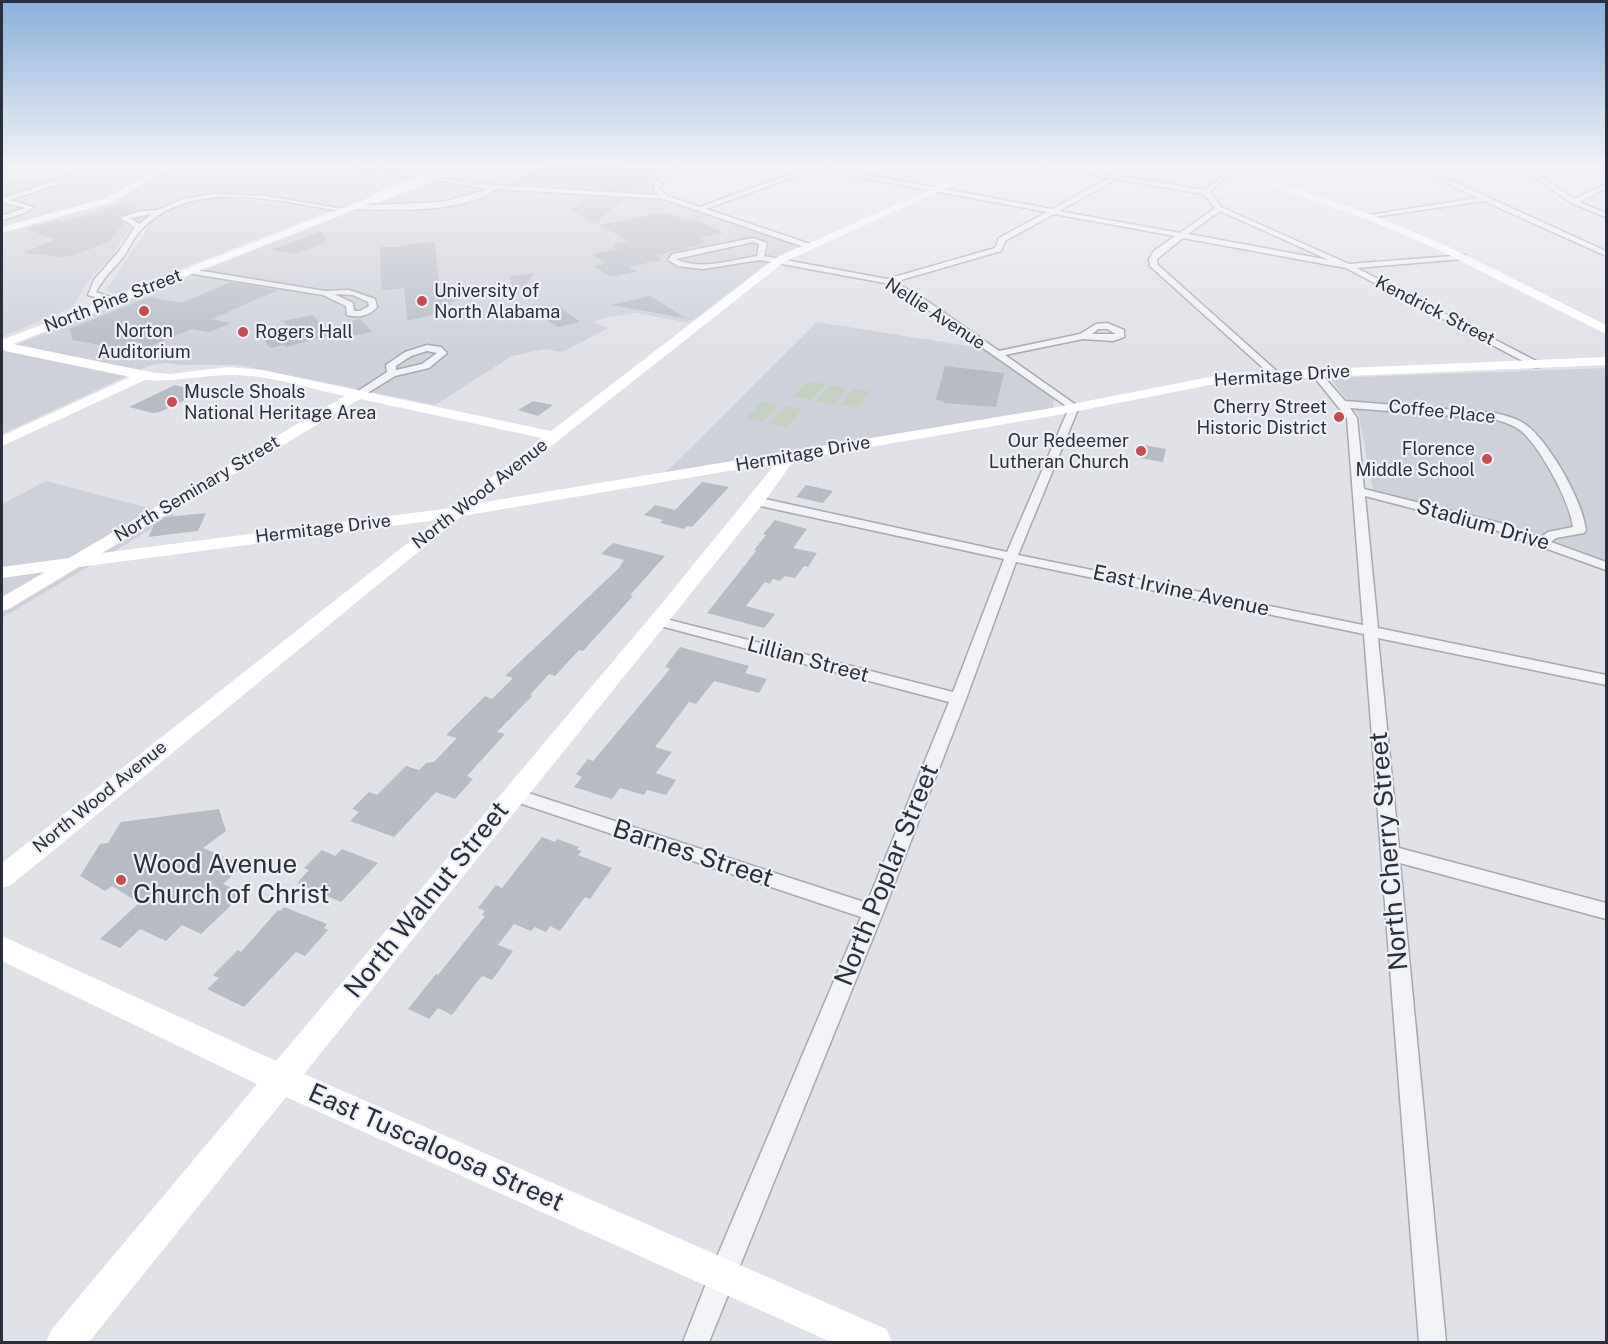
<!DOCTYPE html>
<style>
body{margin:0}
#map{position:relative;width:1608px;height:1344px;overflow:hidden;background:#e0e2e8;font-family:"Public Sans",sans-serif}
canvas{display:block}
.frame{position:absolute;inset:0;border:3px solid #2a2f3e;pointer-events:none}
</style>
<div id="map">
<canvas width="1608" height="1344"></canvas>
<div class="frame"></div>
</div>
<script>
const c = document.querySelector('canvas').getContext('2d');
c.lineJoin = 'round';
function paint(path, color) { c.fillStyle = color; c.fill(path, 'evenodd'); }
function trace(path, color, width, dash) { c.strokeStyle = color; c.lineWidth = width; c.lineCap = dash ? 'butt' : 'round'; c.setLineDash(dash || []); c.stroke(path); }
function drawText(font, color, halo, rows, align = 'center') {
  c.font = font + ' "Public Sans",sans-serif'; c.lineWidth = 4.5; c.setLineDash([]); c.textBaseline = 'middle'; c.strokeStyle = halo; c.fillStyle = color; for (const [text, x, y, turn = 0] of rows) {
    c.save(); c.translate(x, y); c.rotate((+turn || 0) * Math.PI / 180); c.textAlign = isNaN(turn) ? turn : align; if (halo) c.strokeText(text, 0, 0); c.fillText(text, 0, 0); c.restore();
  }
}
paint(new Path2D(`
 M90,165H686L653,183L652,189L655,195L795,245L796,248L776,257L689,323L636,313L608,317L593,322L608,328L562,352L544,349L512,356L435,405L238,365H182L167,363L151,365L2,434V350L356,210L241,194L204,196L158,210L138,223L122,240L111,257L86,284L73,307L2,337V180L39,182Z
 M223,197L332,210L116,294L106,290L151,223L171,210L188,203Z
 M817,322L981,348L1054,398L1053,408L665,473Z
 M1606,368V560L1504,523L1373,491L1359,416L1330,378Z
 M46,481L175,515L2,618V504Z`), '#ced1da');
paint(new Path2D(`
 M808,381L825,384L811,400L793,397Z
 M830,385L847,388L834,404L816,401Z
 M853,389L870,391L858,408L840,405Z
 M762,402L779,405L763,422L745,419Z
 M785,406L802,409L787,427L769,424Z`), '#c4d1c2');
paint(new Path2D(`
 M546,165H592L645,169L655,176L636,191L509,183Z
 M589,197L626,199L595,222L570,210Z
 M126,202L139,204L134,211L120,216V219L124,223L110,241L74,255L61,257L23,253L56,239L24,229L58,220L63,222Z
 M660,213H670L686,220L694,219L724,233L699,238L707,242L698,244L700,245L655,255L661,260L629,267L637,272L610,277L594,266L606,263L591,254L618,249L612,245L628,241L600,225Z
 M322,231L326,242L295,254L271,250Z
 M435,242L440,296L460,298L428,316L407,321L404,288L383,290L381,286L380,247H401V245Z
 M534,273L524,289L512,287L510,276Z
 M230,282L278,290L212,319L231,323L210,332L191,329L137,352L73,340L69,329L149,297L182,303Z
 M650,296L685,318L611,305Z
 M559,306L580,322L558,327L532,312Z
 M313,315L331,335L286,347L284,345L270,348L255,327L293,334L283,321Z
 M360,319L372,332L353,336L341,324Z
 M945,366L1004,373L996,407L943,403L944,401L936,400Z
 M175,385L196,390L189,393L195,395L160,412L153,413L129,407Z
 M533,401L553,405L538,416L518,410Z
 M1143,445L1166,449L1163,462L1140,458Z
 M702,482L729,487L692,527L687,526L684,529L660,523L663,520L644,515L655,505L675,510Z
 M806,485L833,491L823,503L796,497Z
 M206,513L198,531L148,537L154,525L166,517Z
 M775,520L807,529L793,548L817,553L808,567L804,566L795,578L785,576L780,581L773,579L770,584L765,582L746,606L775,614L764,628L707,613L756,551L754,550L766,535L763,534Z
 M613,543L665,556L630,595L633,596L583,651L579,650L555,676L549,674L530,695L532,696L497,732L505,734L467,776L473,779L455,799L436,792L394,837L350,821L359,812L352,809L369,792L377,795L406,766L419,770L426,763L434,762L457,738L446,735L485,696L492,699L513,678L505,676L619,568L624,560L601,554Z
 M680,647L749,666L745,673L767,679L759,693L714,681L696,704L689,702L655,747L672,752L656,773L676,780L666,795L647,790L644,795L620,788L612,799L574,787L582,777L576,774L588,759L593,761L625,723L670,669L665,667Z
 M219,809L226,831L203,848L243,865L223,884L244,893L201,934L182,925L166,941L140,929L120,948L100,939L139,903L112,886L105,891L80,876L100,844L108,843L121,822Z
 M542,837L555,842L557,839L579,847L577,850L582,851L578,855L612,868L590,899L585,897L560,931L550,926L546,932L535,927L531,931L514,924L498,945L513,951L492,980L483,976L480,978L452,1015L438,1008L429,1019L408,1009L436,974L438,975L485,916L482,915L485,911L478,908L496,885L502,888Z
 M342,849L378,863L341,902L297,883L309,870L304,868L322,850L335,856Z
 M284,907L327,924L324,928L328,930L305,956L296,952L244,1007L207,989L219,978L213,975L238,950L241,952L278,910L280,911Z`), '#b7bbc4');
const street = new Path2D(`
 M7,165H17L2,171V167Z
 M345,165H361L477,184L659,195L653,189L656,181L685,165H693L661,183L659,189L667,196L700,207L807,168L799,165H815L1052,209L1109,178L1040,165C1064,165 1092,176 1112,175C1122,174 1128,165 1139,165L1121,176L1205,190L1232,167L1234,170L1210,192L1221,207L1349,264L1465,255V259H1462L1357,268L1540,363V367H1534L1346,268L1183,238L1157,259L1158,265L1280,374L1272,376L1150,266L1149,259L1154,251L1175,236L1054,214L1005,241L1001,251L894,282L920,296L999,351L1080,334L1096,324L1107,323L1124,330V337L1113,341L1083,339L1005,355L1079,407L1018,555L1363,625L1347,418L1311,373L1316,370L1319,371L1345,401L1495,413C1507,416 1520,419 1530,428C1552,448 1582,500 1586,530L1584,533L1556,538L1551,542L1606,562V570L1492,529L1365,496L1378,628L1606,675V685L1378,638L1399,848L1606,903V919L1400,863L1446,1342H1419L1364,634L1016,562L966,699L883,913L709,1342H683L713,1266L861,917L507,799L504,794L507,789L513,788L867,903L949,702L653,624L651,621L658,617L953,692L1004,559L756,505L750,501L756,497L1007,552L1069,408L914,300L885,283L760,260L703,269L678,266L668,260L672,254L753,238L767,243L764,256L887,279L995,248L999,238L1047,212L815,169L706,209L810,244L807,248L664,199L497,189C459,214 396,210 352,209L350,206L443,202L489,189ZM1116,179L1204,194L1215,208L1180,233L1059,211ZM1220,211L1329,260L1188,234ZM753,242L759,244L757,256C732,260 700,271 676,259ZM1098,329H1107L1116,334H1092ZM1350,408L1494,419C1503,422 1512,424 1520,430C1540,446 1570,502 1573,527L1548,532L1540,538L1500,523L1364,489L1357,418Z
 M1408,165H1417L1606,251V256L1484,201L1367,218L1369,215L1478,198Z
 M1517,165H1524L1574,199L1606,184V188L1579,202L1606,213V217L1572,203Z
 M56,181L58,184L10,200L33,207L25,213L2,220V216L25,208L2,202V198Z
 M212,194L266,196L348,210L345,212C282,202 193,176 142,229C134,236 130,247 124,256C114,268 103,278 96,292L115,299V303L88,295L94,280L119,251L135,227L122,219V217L141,211L158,210L183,199ZM152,214L139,224L130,218Z
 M190,269L325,291L349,290L375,299L377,307C369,316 359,318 347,315L346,306L323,295L187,273V269ZM334,294L353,295L368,302L369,306L360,311H354L353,303Z
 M427,345L441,347L447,353L429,368L395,376L361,397L352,395L387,372L386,365L405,352ZM427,351L437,353L422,364L396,370V366L411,356Z`);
trace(street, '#a6a9b2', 3);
paint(street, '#f2f3f6');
paint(new Path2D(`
 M164,165H175L112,202L2,233V227L106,198Z
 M451,165H463L443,175L436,173Z
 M985,165H997L784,262L479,503L1052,408L1230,373L1606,357V365L1230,381L1052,416L794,460L762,505L304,1074L886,1329L892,1342H831L286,1097L89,1342H46L52,1329L257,1084L2,961V936L276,1061L663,602L776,463L462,516L11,885L2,888V863L437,520L79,567L9,609L2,611V597L45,572L2,578V567L69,558L345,396C307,388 267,374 228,375C199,376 173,382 145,380L2,446V436L130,377L5,351L2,348V340L376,195L379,196V200L13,344L150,372L169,374L228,367L262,370L551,431L776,258ZM360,399L542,438L452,508L102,553Z
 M1227,165H1235L1245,171L1372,215L1447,246L1606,325V334L1439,250L1366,219L1239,175L1229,171Z`), '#fff');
trace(new Path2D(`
 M376,198L440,173`), '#fff', 10);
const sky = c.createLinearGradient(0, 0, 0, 353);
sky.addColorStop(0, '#8ab1da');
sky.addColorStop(0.47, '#f1f2f5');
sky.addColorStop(1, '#f1f2f500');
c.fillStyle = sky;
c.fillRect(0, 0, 1608, 353);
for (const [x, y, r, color] of [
 [422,301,6,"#c54d54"],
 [144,311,6,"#c54d54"],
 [243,332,6,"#c54d54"],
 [172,402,6,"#c54d54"],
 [1339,417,6,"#c54d54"],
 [1141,451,6,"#c54d54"],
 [1487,459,6,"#c54d54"],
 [121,880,6,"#c54d54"]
]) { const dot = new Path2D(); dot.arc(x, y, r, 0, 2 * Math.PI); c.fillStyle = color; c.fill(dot); trace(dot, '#eff1f6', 2); }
drawText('18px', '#2a2f3e', '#eff1f6', [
 ["University of",434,291],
 ["North Alabama",434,312],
 ["Norton",144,331,"center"],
 ["Auditorium",144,352,"center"],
 ["Rogers Hall",255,332],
 ["Muscle Shoals",184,392],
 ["National Heritage Area",184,413],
 ["Cherry Street",1327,407,"right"],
 ["Historic District",1327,428,"right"],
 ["Our Redeemer",1129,441,"right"],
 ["Lutheran Church",1129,462,"right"],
 ["Florence",1475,449,"right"],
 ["Middle School",1475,470,"right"]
], 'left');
drawText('18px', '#2a2f3e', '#eff1f6', [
 ["North Pine Street",113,301,-21],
 ["Kendrick Street",1435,311,27],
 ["Nellie Avenue",935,314,33],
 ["Hermitage Drive",1282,376,-4],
 ["Coffee Place",1442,412,6],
 ["Hermitage Drive",803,454,-10],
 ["North Seminary Street",197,489,-31],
 ["North Wood Avenue",480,494,-38],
 ["Hermitage Drive",323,529,-7],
 ["North Wood Avenue",100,797,-39]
]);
drawText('21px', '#2a2f3e', '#eff1f6', [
 ["Stadium Drive",1483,525,16],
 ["East Irvine Avenue",1181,591,12],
 ["Lillian Street",808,660,15]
]);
drawText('26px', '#2a2f3e', '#eff1f6', [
 ["North Cherry Street",1389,851,-95],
 ["Barnes Street",693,854,18],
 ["North Poplar Street",887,875,-68],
 ["North Walnut Street",427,900,-51],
 ["East Tuscaloosa Street",436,1148,24]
]);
drawText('26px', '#2a2f3e', '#eff1f6', [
 ["Wood Avenue",133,865],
 ["Church of Christ",133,895]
], 'left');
</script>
